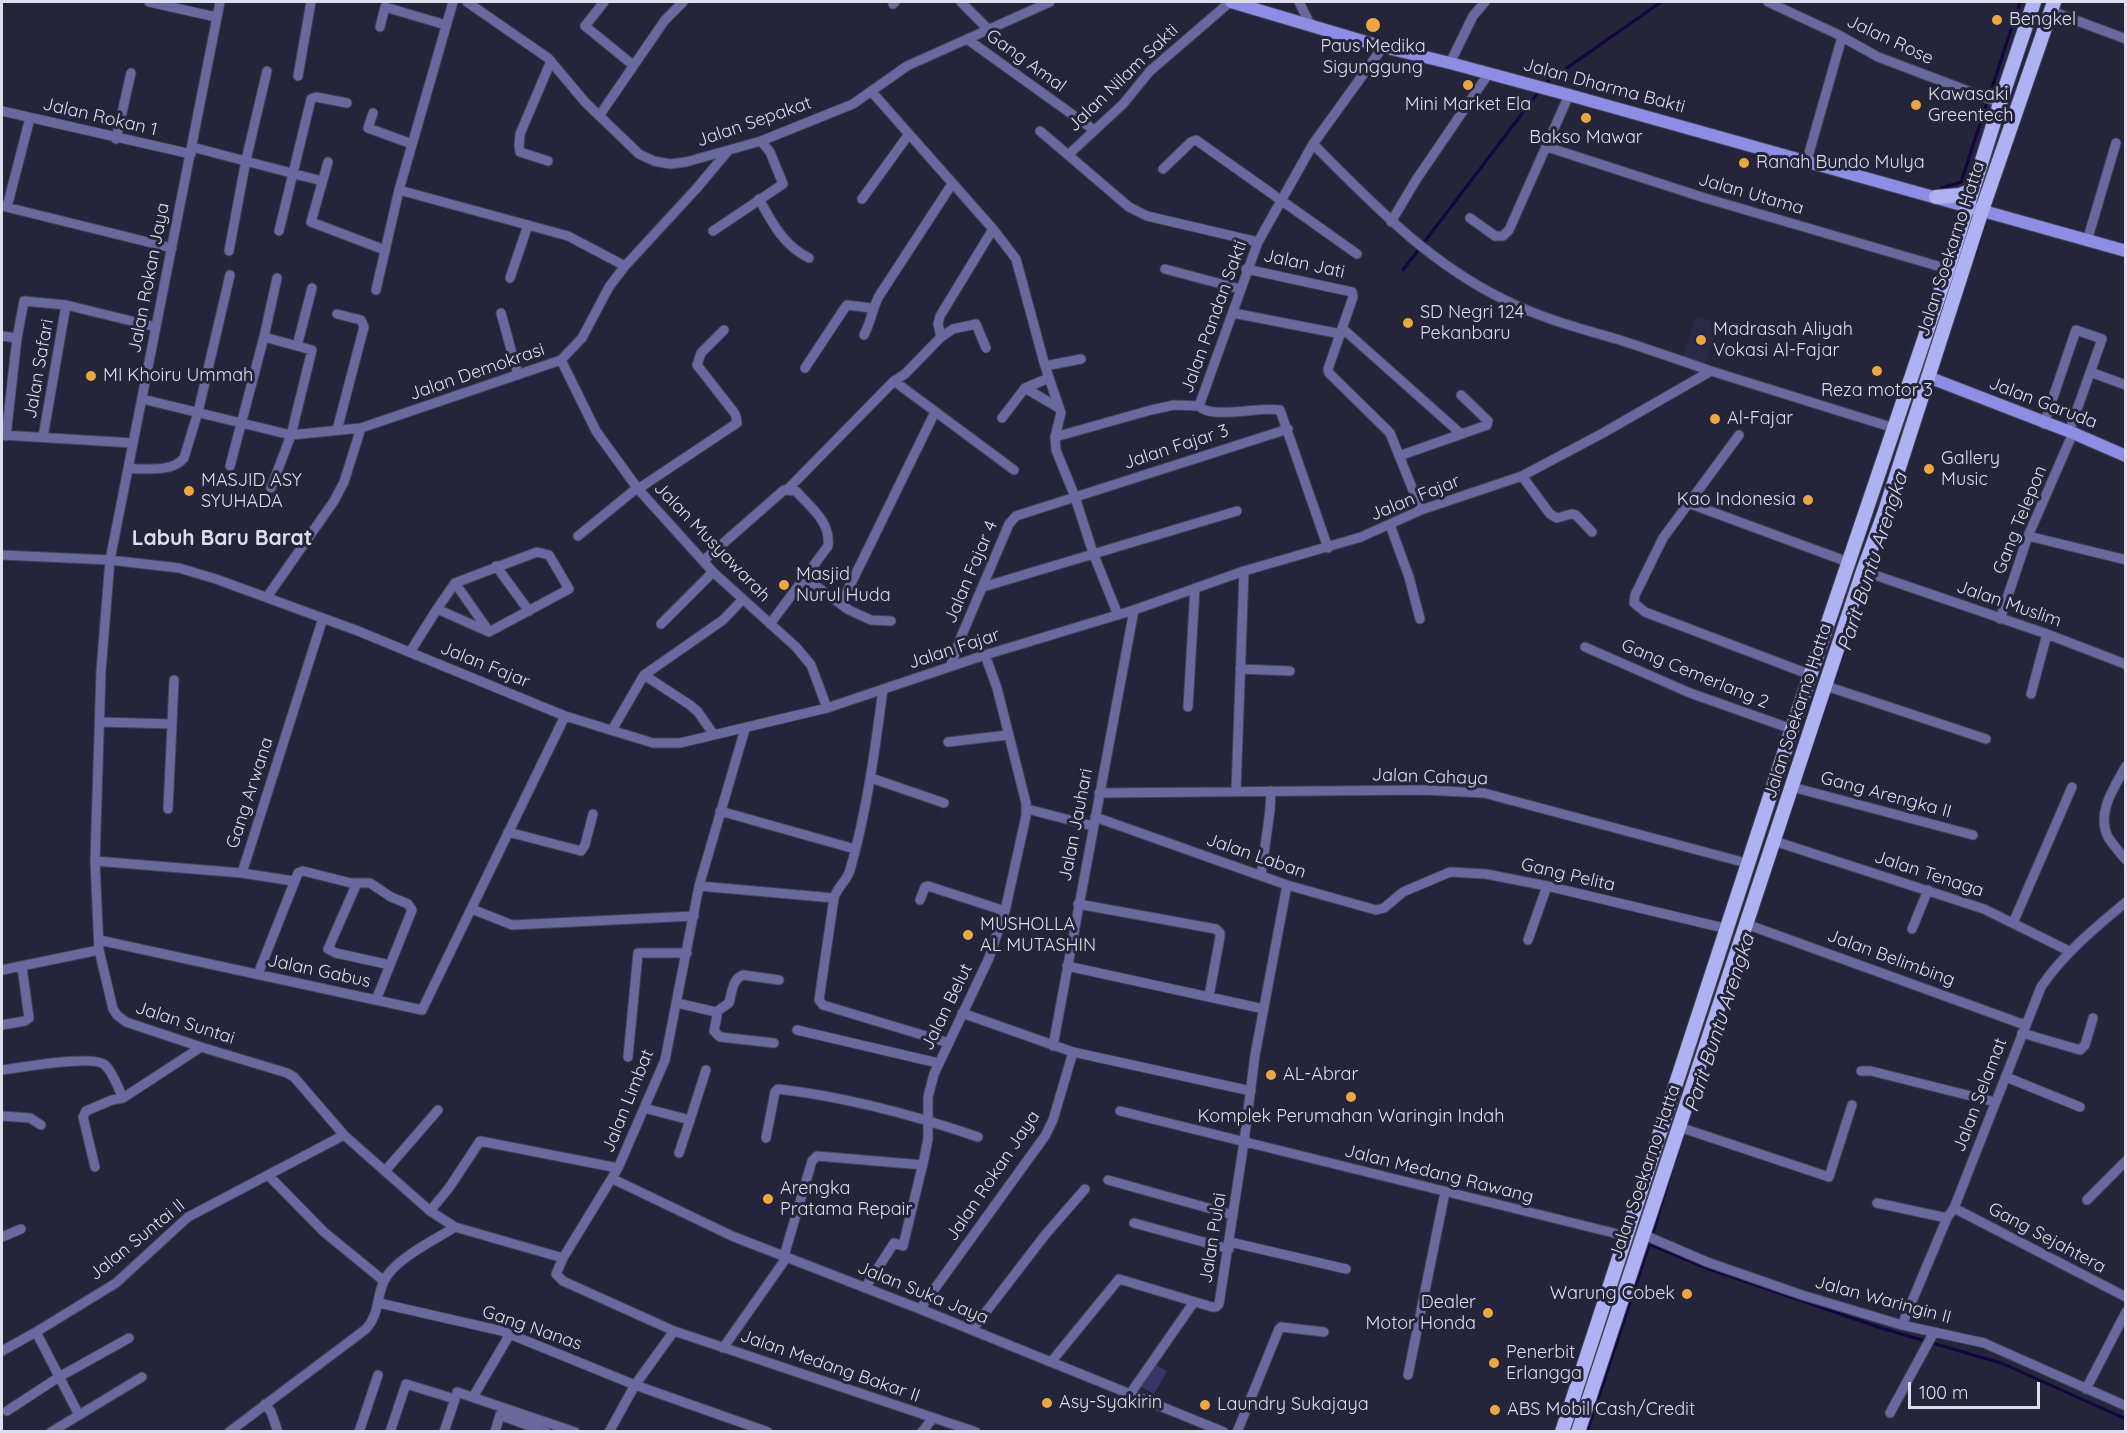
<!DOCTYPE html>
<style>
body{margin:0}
#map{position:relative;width:2127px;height:1433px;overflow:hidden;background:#24243a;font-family:Quicksand,sans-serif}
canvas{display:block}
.frame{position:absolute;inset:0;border:3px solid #dddeed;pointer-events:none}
.scale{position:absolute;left:1908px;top:1382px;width:132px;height:27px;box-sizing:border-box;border:3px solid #dddeed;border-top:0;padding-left:8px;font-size:18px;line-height:21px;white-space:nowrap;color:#dddeed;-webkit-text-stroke:4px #24243a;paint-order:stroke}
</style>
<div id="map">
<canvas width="2127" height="1433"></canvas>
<div class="frame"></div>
<div class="scale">100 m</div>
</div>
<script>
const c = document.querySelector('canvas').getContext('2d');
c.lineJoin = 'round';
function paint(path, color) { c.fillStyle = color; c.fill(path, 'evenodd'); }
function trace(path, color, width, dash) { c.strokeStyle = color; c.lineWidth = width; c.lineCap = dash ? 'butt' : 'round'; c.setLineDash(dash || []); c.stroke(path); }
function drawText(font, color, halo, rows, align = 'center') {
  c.font = font + ' Quicksand,sans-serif'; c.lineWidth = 6; c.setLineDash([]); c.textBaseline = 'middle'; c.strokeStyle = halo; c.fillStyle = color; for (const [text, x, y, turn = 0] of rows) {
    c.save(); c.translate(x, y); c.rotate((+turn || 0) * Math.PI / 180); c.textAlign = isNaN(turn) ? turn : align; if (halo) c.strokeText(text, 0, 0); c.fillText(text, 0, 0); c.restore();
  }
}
paint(new Path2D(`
 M1696,316L1719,323L1705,364L1683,356Z`), '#2a2946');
paint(new Path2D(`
 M1152,1363L1167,1371L1154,1394L1140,1386Z`), '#383667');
trace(new Path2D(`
 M1544,84L1661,2
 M1941,188L1961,182L2020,2
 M1975,255L1987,216
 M1403,270L1540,90
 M1770,873L1875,557
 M1675,1161L1680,1145
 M1652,1236L1672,1170
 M1649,1244L1706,1268L1884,1329L2001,1363L2126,1419
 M1587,1432L1650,1242`), '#13053e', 3);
const street = new Path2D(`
 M149,2L216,17
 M220,2L110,560L101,671L95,861L99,950L113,1009L117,1015L126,1022L201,1047L287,1073L294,1077L344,1135L430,1211L455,1227L563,1258
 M467,2L548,58L585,102L639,154L654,161L670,164L686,162L761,141L853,104L907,66L1050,2
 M604,2L585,26L633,65
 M961,2L988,29
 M1299,2L1310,24
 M1768,2L1837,34L1878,57L2000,103
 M893,4L895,2
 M2051,11L2126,39
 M380,27L385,7L446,25
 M967,39L1094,130
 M1450,63L1473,16L1485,2
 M298,76L311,2
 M871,91L993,229L1016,259L1045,366L1061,413L1055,437L1056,450L1075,497L1093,553L1118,615
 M2,111L191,154
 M373,113L368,128L412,144
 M599,116L665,20L683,2
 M1040,131L1129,207L1147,216L1258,242
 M116,139L131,73
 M1313,144C1374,205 1428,263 1507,301C1543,319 1582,329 1620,340C1650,350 1680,360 1711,371
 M192,147L322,181
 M1547,147L1705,198L1948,269
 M1068,155L1123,104L1150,71L1230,2
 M1807,160L1842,37
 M548,161L520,152L519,146L520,134L551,61
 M328,162L311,222L385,250
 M1163,169L1191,142L1196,140L1357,254
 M399,190L568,236L625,266
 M759,199C772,223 784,246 809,258
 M862,199L909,134
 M2,206L172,248
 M7,207L30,118
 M1470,218L1495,236H1503L1509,230L1569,95
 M1391,222L1416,180L1489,73
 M279,231L311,99L316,97L347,103
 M713,231L783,184L770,152L761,141
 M2087,241L2116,143
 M229,251L246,160L267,71
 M1165,269L1240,289
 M1246,269L1352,292L1353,297L1328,369L1329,373L1390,433L1421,510
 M510,278L528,225
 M376,290L399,190L453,2
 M501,313L518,375
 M1233,313L1341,334
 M1342,328L1460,433
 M864,335C871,322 872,309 879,296L952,184
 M2,336L17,338
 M264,337L312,350L291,435L271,488
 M297,346L312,288
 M986,348L976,324L953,329L941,337L938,324L940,316L993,229
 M561,360L596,431L638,489L713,572L796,647L811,665L827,708
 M1045,366L1081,359
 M805,368L844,309L847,305L872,308
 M2090,372L2126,385
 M894,381L1014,470
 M1025,388L1059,408
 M142,399L291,435L361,428L561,360L582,338L609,287L625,266L696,189L728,151
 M1002,418L1025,388L1049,378
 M2044,424L2076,330L2102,339L2069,432
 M337,430L364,327L361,320L337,314
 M2,435L133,443
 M1739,435L1663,538L1635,595L1634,603L1645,612L1811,675
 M6,436L17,338L24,301L66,305L156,327
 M43,437L66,305
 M1055,437L1151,410L1174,405L1199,406
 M1399,456L1487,425L1488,421L1461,395
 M230,466L264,337L277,278
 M128,469C146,468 172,473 184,458L198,412L230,275
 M1522,476L1550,514L1557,518L1571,514L1576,515L1592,532
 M638,489L737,423L736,416L733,411L697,365L701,353L724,330
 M788,489L894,381L905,374L941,337
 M1688,503L1848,562
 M1390,525L1409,577L1420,619
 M578,536L637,488
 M2028,536L2126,560
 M1328,548L1280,410C1261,406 1211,420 1199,406L1258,242L1313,144L1383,47
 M2,555L110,560L179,568L216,579L358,631L565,716L653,743H680L827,708L985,655L1134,610L1244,571L1361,537L1421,510L1522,476L1603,433L1711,371L1894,428
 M703,561L784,490L796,491C811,508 831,522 828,546L770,624
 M496,566L529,611
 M1863,571L2047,634L2125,664
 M805,578L849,610L871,620L891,621
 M455,583L488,630
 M983,587L1237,511
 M267,597L334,501L344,482L361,428
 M841,604L935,412
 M2000,619L2028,536L2073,433
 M661,624L713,572
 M1585,647L1690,693L1792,729
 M410,652L437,609L489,632L569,589L549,555L537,552L455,583L437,609
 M950,667L961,637L1009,524L1016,516L1288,429
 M1240,669L1290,671
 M644,675L690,705L698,712L714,735
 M1826,686L1986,739
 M883,689C875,750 867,811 850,870C847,881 837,887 834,898L819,1000L823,1005L949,1043
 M2031,694L2047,634
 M1188,707L1195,588
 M100,722L172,724L168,809
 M172,724L174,680
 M745,729L699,886L665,1060L618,1168L563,1258L556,1274L563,1281L674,1331L976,1432
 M612,730L644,675L723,620L743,599
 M948,742L1008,735
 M2126,766C2114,788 2096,813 2108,837C2113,845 2120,853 2126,860
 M871,778L944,803
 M1792,787L1973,835
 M1236,791L1244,571
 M1099,793L1423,790L1484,793L1750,864
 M1027,809L1093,826
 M720,811L855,849
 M1095,817L1287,885L1376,910L1384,908L1403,892L1450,872L1486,874L1547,886L1728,929
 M508,832L581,851L585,845L593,814
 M1774,841L1984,909L2069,951
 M95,861L242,873L323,618
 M242,873L293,881
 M1261,876L1270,810L1271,791
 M357,883L328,949L336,953L390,965
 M699,886L834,898
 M920,900L925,887L928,886L1005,911
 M1078,904L1216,929L1220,933V937L1209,996
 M472,909L512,925L694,916
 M2013,923L2072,787
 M1746,924L2025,1025
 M1912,929L1928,890
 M99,940L422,1010L565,716
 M1528,940L1547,886
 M1067,966L1264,1009
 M2,970L99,950
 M258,974L298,873L303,871L351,883H370L391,897L408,904L412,910L376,1000
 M677,1003L716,1012L717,1016L714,1031L720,1037L774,1043
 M716,1012L729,1003C732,993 732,979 743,975L779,980
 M962,1013L1073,1052L1251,1091
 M2,1025L25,1021L29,1018L22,967
 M797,1030L938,1063
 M2022,1033L2080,1050L2085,1045L2093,1018
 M1053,1046L1134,610
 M628,1057L638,953H687
 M2,1070C19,1068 94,1054 105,1065C113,1072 118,1088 123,1098
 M1861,1071H1871L1995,1102
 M2006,1077L2080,1107
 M644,1108L690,1120L706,1070
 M1120,1111L1626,1236
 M2,1116L30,1118L41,1125
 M1679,1127L1829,1177L1852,1105
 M766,1138L775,1092L778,1089C846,1097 914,1115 978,1137
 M679,1153L690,1120
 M95,1167L83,1117L86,1111L112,1100L123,1098L201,1047
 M385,1171L438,1110
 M269,1176L324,1232L384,1281
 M613,1179L732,1236L920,1309L1224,1432
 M1108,1180L1233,1215
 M2087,1200L2126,1161
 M1877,1203L1947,1218
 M1954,1208L2126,1297
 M430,1211L449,1188L480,1141L618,1168
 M1134,1223L1229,1249
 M1642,1234L1707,1262L1802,1295L1902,1325L1984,1343L2126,1406
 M2,1237L21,1229
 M1230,1242L1346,1269
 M784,1256L812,1161L817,1156L923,1165
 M865,1288L894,1243L903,1246L924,1159L928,1139V1097L934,1074L989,958L1005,911L1026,816V803L997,688L985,655
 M379,1303L502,1331L635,1385L768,1432
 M920,1309L1045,1136L1053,1120L1073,1052
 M1902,1325L1947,1218L1954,1208L2041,987C2064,953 2095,928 2126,902
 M972,1330L1045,1235L1085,1189
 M723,1348L787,1257
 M2,1351L36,1332
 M1051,1362L1119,1279L1212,1307H1216L1219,1304L1244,1142L1255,1055L1287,885
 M1408,1375L1445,1192
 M2086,1389L2126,1312
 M457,1392L575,1432
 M1130,1394L1194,1302
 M473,1397L510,1334
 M265,1404L271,1412L278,1432
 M7,1411L59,1377L129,1338
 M1890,1413L1934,1332
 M79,1415L36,1332L116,1283L188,1217L344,1135
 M51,1432L142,1377
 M229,1432L366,1329C380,1313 376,1298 384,1281C394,1259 435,1240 455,1227
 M359,1432L378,1375
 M390,1432L406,1384L455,1399L444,1432
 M495,1432L500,1415L546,1432
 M609,1432L635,1385L674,1331
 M922,1432L933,1418
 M1237,1432L1279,1329L1281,1327L1324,1332`);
const secondary = new Path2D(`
 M1231,2L1383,47L1450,63L1569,95L2126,251
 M1928,377L2073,433L2126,456`);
const primary = new Path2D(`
 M1936,197L1959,195L1973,190
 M1562,1432L1792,729L1948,269L2000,103L2034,2
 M1578,1432L1863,571L1884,514L1982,210L2054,2`);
trace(street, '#424257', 11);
trace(secondary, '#424257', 14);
trace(primary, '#424257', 16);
trace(street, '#69699e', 9);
trace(secondary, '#8f8de3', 12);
trace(primary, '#b0b1f3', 14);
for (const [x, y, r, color] of [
 [1997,20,6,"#eea73d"],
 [1373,25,8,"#eea73d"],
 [1468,85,6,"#eea73d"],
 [1916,105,6,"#eea73d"],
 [1586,118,6,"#eea73d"],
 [1744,163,6,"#eea73d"],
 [1408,323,6,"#eea73d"],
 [1701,340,6,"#eea73d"],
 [1877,371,6,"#eea73d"],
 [91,376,6,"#eea73d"],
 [1715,419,6,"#eea73d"],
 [1929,469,6,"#eea73d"],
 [189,491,6,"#eea73d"],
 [1808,500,6,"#eea73d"],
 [784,585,6,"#eea73d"],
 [968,935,6,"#eea73d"],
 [1271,1075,6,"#eea73d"],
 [1351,1097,6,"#eea73d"],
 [768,1199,6,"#eea73d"],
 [1687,1294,6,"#eea73d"],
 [1488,1313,6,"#eea73d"],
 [1494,1363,6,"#eea73d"],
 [1047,1403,6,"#eea73d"],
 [1205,1405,6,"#eea73d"],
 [1495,1410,6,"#eea73d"]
]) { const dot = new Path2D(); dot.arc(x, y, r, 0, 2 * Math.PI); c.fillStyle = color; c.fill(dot); trace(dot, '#24243a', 2); }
drawText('18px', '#dddeed', '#24243a', [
 ["Bengkel",2009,20],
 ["Paus Medika",1373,47,"center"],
 ["Sigunggung",1373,68,"center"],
 ["Kawasaki",1928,95],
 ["Greentech",1928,116],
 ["Mini Market Ela",1468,105,"center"],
 ["Bakso Mawar",1586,138,"center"],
 ["Ranah Bundo Mulya",1756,163],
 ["SD Negri 124",1420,313],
 ["Pekanbaru",1420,334],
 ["Madrasah Aliyah",1713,330],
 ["Vokasi Al-Fajar",1713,351],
 ["MI Khoiru Ummah",103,376],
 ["Reza motor 3",1877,391,"center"],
 ["Al-Fajar",1727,419],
 ["Gallery",1941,459],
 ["Music",1941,480],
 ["MASJID ASY",201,481],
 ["SYUHADA",201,502],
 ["Kao Indonesia",1796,500,"right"],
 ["Masjid",796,575],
 ["Nurul Huda",796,596],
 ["MUSHOLLA",980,925],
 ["AL MUTASHIN",980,946],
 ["AL-Abrar",1283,1075],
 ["Komplek Perumahan Waringin Indah",1351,1117,"center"],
 ["Arengka",780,1189],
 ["Pratama Repair",780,1210],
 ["Warung Cobek",1675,1294,"right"],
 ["Dealer",1476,1303,"right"],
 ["Motor Honda",1476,1324,"right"],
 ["Penerbit",1506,1353],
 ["Erlangga",1506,1374],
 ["Asy-Syakirin",1059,1403],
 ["Laundry Sukajaya",1217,1405],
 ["ABS Mobil Cash/Credit",1507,1410]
], 'left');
drawText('18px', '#dddeed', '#24243a', [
 ["Jalan Rose",1890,40,25],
 ["Gang Amal",1026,61,36],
 ["Jalan Nilam Sakti",1123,78,-44],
 ["Jalan Dharma Bakti",1604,86,15],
 ["Jalan Rokan 1",100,117,13],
 ["Jalan Sepakat",754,122,-19],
 ["Jalan Utama",1751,194,16],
 ["Jalan Soekarno Hatta",1951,249,-72],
 ["Jalan Jati",1304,264,12],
 ["Jalan Rokan Jaya",149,278,-79],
 ["Jalan Pandan Sakti",1214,317,-70],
 ["Jalan Safari",39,369,-80],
 ["Jalan Demokrasi",477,372,-19],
 ["Jalan Garuda",2043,403,21],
 ["Jalan Fajar 3",1176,447,-18],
 ["Jalan Fajar",1415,498,-22],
 ["Gang Telepon",2020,520,-68],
 ["Jalan Musyawarah",712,542,46],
 ["Jalan Fajar 4",971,572,-67],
 ["Jalan Muslim",2009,604,19],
 ["Jalan Fajar",954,649,-18],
 ["Jalan Fajar",485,665,22],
 ["Gang Cemerlang 2",1695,674,22],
 ["Jalan Soekarno Hatta",1798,711,-72],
 ["Jalan Cahaya",1430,777,2],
 ["Gang Arwana",250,793,-72],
 ["Gang Arengka II",1886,795,15],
 ["Jalan Jauhari",1076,825,-79],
 ["Jalan Laban",1256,856,19],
 ["Jalan Tenaga",1929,874,18],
 ["Gang Pelita",1568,875,13],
 ["Jalan Belimbing",1891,958,20],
 ["Jalan Gabus",319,971,12],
 ["Jalan Belut",947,1007,-64],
 ["Jalan Suntai",185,1023,18],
 ["Jalan Selamat",1980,1095,-69],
 ["Jalan Limbat",628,1101,-68],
 ["Jalan Soekarno Hatta",1645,1172,-71],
 ["Jalan Medang Rawang",1439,1174,14],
 ["Jalan Rokan Jaya",993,1176,-56],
 ["Jalan Pulai",1213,1238,-81],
 ["Gang Sejahtera",2047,1238,28],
 ["Jalan Suntai II",137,1240,-39],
 ["Jalan Suka Jaya",923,1293,22],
 ["Jalan Waringin II",1883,1300,15],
 ["Gang Nanas",532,1328,19],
 ["Jalan Medang Bakar II",830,1366,19]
]);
drawText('italic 20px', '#d6d7ee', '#24243a', [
 ["Parit Buntu Arengka",1873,562,-72],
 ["Parit Buntu Arengka",1720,1023,-72]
]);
drawText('bold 21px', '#dddeed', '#24243a', [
 ["Labuh Baru Barat",222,539]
]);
</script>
